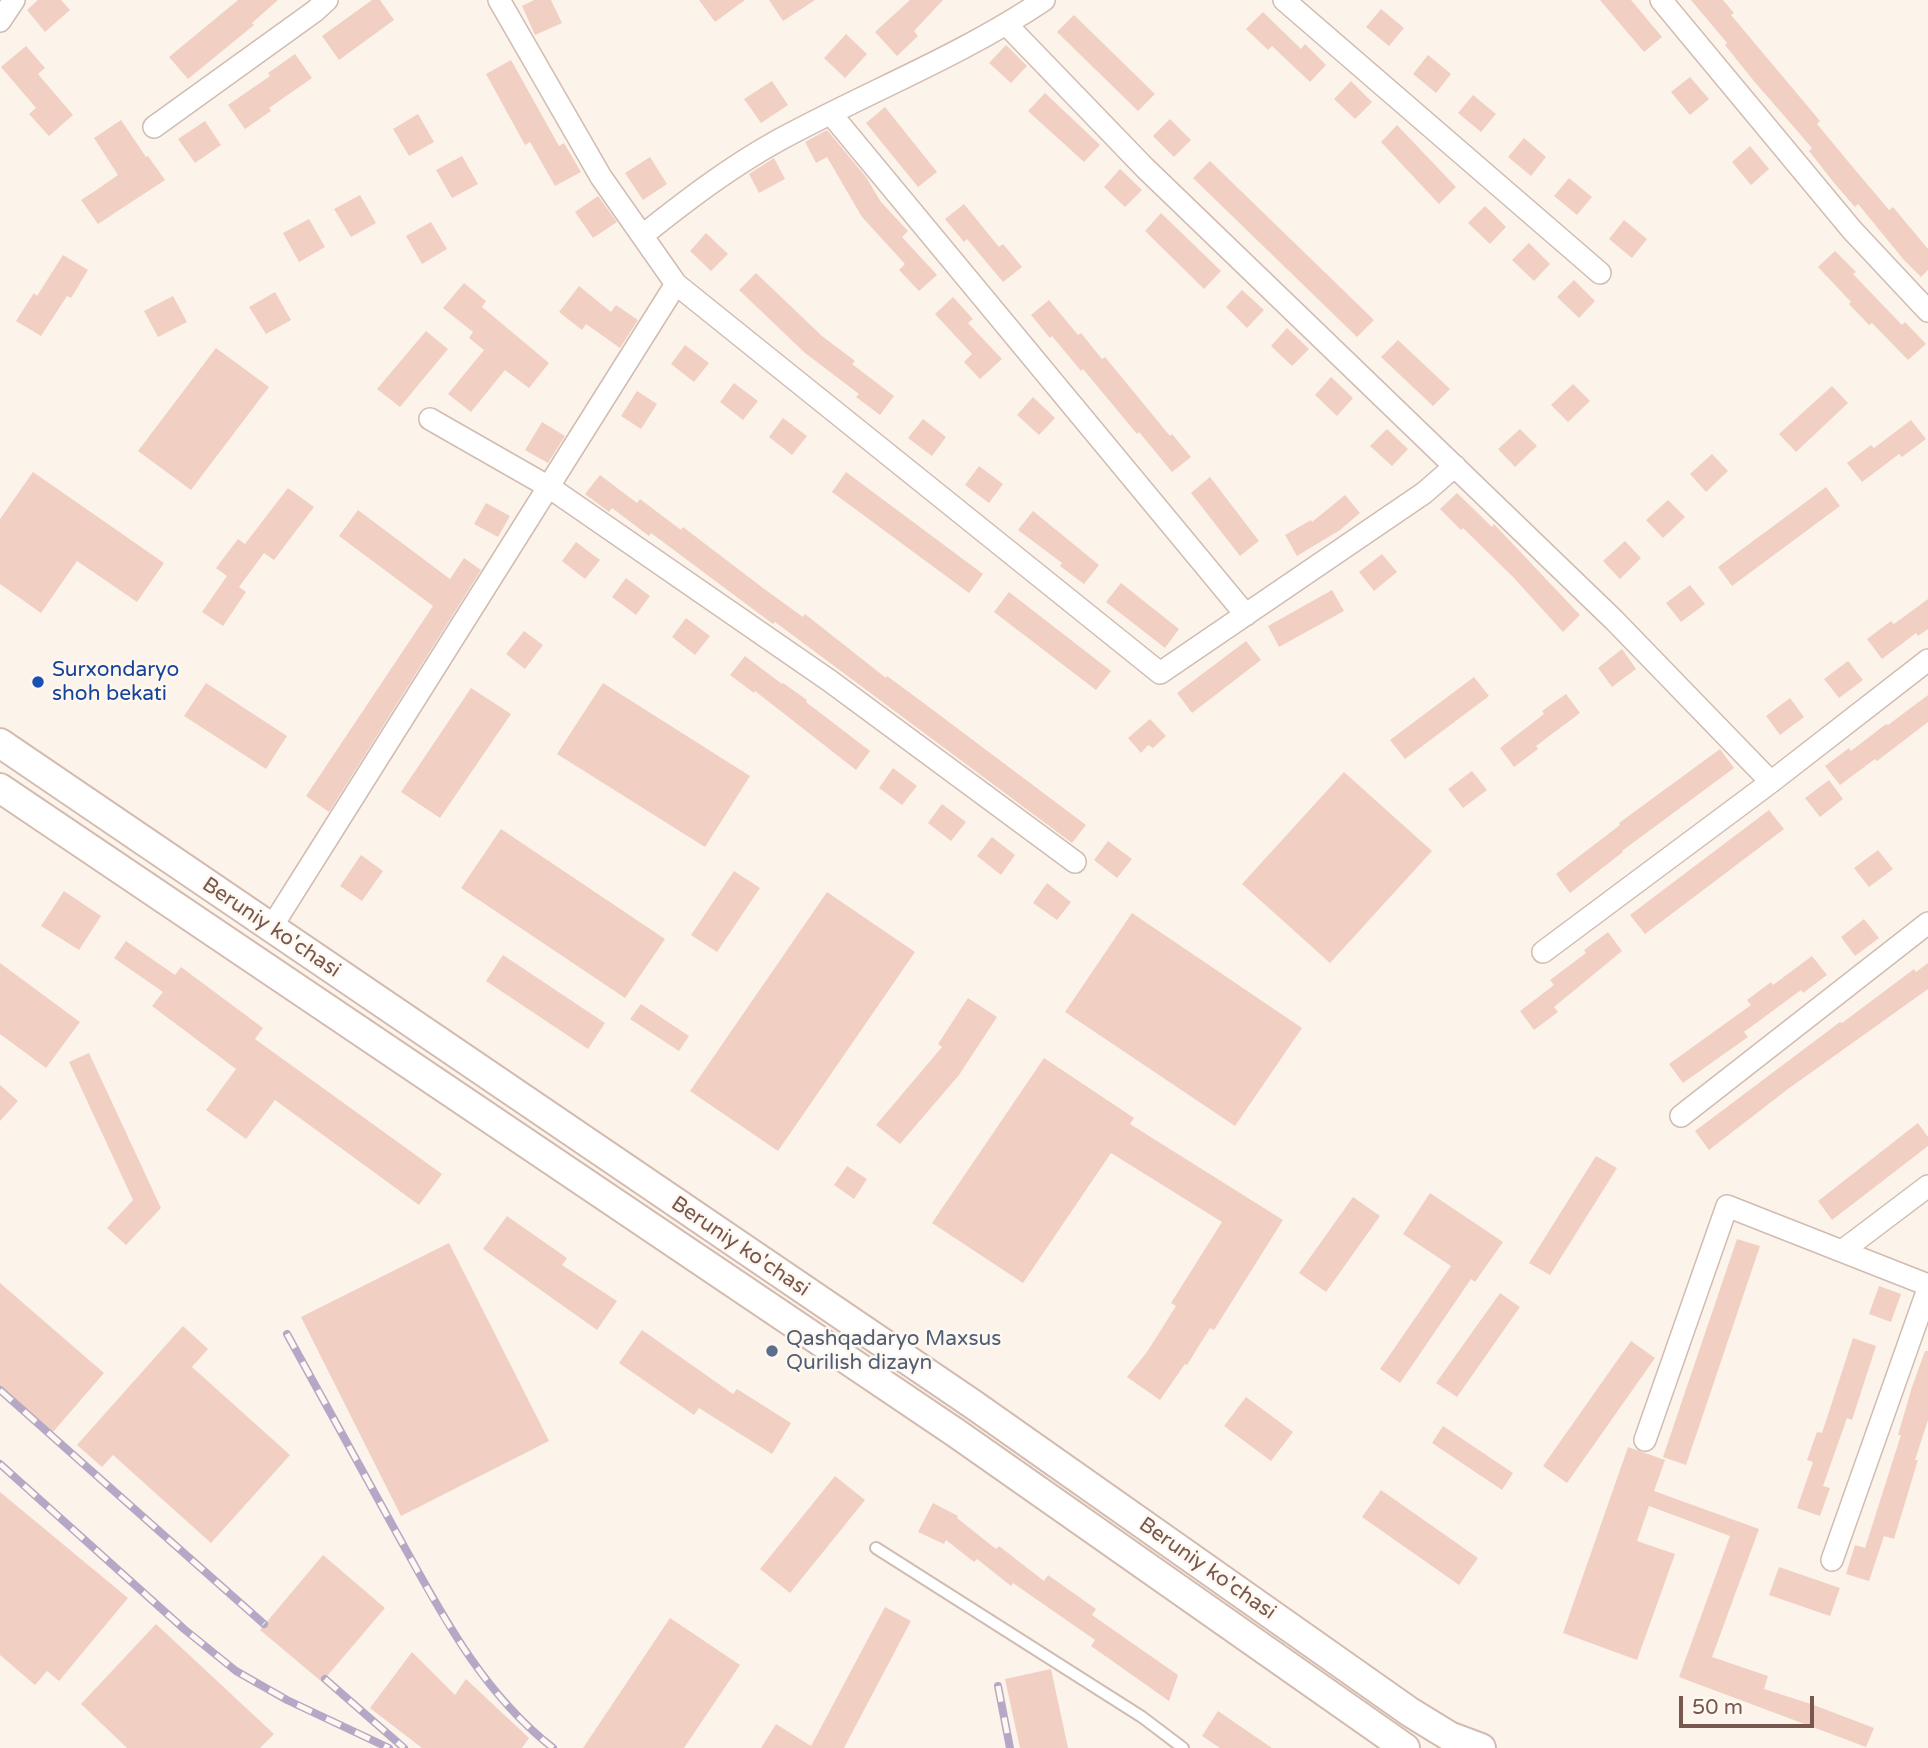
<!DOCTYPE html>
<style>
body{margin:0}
#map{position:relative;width:1928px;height:1748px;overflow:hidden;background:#fcf3ea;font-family:"Varela Round",sans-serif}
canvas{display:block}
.scale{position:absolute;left:1679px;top:1696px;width:135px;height:32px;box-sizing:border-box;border:4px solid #77574e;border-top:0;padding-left:9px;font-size:21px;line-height:24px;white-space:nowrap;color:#77574e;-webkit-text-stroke:5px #fef8f1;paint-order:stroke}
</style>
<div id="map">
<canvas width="1928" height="1748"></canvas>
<div class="scale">50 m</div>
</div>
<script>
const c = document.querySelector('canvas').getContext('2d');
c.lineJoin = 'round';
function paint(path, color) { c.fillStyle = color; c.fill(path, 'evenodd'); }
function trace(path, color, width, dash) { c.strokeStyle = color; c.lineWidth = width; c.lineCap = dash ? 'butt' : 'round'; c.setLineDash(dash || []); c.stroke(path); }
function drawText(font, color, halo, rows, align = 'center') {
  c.font = font + ' "Varela Round",sans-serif'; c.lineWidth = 5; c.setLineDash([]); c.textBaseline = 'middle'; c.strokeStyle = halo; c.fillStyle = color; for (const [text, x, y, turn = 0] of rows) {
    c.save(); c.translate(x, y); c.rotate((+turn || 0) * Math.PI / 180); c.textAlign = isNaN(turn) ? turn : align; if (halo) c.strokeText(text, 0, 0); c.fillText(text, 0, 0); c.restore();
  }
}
paint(new Path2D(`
 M38,0H61L70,10L45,32L27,10Z
 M238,0H278L252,23L254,25L188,79L169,57Z
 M372,0H380L394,20L339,60L322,36Z
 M534,0H551L562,23L535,35L522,6Z
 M699,0H745L715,22Z
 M769,0H815L783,21Z
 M910,0H943L914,31L918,36L897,56L875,32Z
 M1600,0H1631L1662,37L1644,52Z
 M1691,0H1723L1734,13L1731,15L1820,121L1817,124L1846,159L1889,210L1893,207L1928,249V270L1921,277L1904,260L1858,204L1855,207L1835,184L1809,151L1812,148L1753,80L1725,45L1727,43Z
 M1381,9L1404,28L1389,46L1366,27Z
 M1263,12L1301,49L1305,44L1326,65L1310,82L1272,46L1268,50L1246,29Z
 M1074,15L1155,94L1138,111L1057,32Z
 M846,34L867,54L845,78L824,58Z
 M1006,45L1027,66L1011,83L989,63Z
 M26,46L45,68L38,74L73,115L49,136L29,114L36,108L1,67Z
 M295,54L312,78L269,108L271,111L245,129L228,105L270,76L268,73Z
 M1428,55L1451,74L1436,93L1413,74Z
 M511,60L559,146L564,143L581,172L555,186L530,142L525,145L486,74Z
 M1690,77L1709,99L1690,115L1671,92Z
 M772,81L788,105L761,123L744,99Z
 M1351,81L1372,102L1355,119L1334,99Z
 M1045,93L1100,145L1084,162L1028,111Z
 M1473,95L1496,114L1481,132L1458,113Z
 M885,107L937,172L918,187L866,123Z
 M418,114L434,142L409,156L393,129Z
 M1170,119L1191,140L1174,157L1153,136Z
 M121,120L146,157L148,156L165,180L98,224L81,200L95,191L97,192L95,191L118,175L94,138Z
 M205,121L221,145L195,163L178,139Z
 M1397,125L1456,187L1439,204L1381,142Z
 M827,130L866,177L881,202L908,231L902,237L937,275L919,291L899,270L905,264L862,217L827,157L816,163L805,142Z
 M1524,138L1546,157L1531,176L1508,157Z
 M1750,146L1769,169L1751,185L1732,162Z
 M462,156L478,184L452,198L436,170Z
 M650,157L667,184L643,200L625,173Z
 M774,158L785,179L759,193L749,174Z
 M1210,161L1374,320L1357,337L1193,178Z
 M1120,169L1142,190L1125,207L1104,187Z
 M1569,178L1592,197L1577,215L1554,196Z
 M360,195L376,223L351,237L334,209Z
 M598,196L617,222L593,238L575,212Z
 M964,204L999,247L1003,244L1022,267L1003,282L967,239L964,242L945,219Z
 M1485,206L1506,227L1490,244L1468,223Z
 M1161,213L1221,271L1204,289L1145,231Z
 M309,219L325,247L299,262L283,233Z
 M1624,220L1647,239L1632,258L1609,239Z
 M431,222L447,249L422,264L406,236Z
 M706,233L728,254L711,271L690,251Z
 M1529,243L1550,264L1534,281L1512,260Z
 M1835,251L1856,272L1853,274L1902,325L1905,322L1926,344L1908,360L1872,323L1869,325L1849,304L1851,302L1818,267Z
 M63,255L88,270L71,298L67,296L41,336L16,321L34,293L37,296Z
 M756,273L822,336L855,361L852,364L894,396L880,415L856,397L859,394L805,353L739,290Z
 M1574,280L1595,301L1579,318L1557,297Z
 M464,283L486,301L482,307L549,363L529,388L505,370L471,412L448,394L484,350L469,338L473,332L443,308Z
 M579,286L611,312L616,305L638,320L620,348L586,324L582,330L559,312Z
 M1242,290L1264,310L1247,328L1226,307Z
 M275,292L291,320L266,334L249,307Z
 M173,296L187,322L158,337L144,311Z
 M953,297L973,319L968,323L1002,359L980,379L964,362L972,354L935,314Z
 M1049,300L1078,335L1081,333L1102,359L1105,357L1170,436L1172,434L1191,457L1172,472L1139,432L1137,434L1083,369L1081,371L1052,336L1050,338L1031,315Z
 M1287,328L1309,349L1292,366L1271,346Z
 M426,331L448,349L400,407L377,389Z
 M1398,340L1450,389L1433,406L1381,357Z
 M685,345L709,363L694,382L671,364Z
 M216,348L269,387L191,490L138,451Z
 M1331,377L1353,398L1337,416L1315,395Z
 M734,383L758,401L743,420L720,402Z
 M1573,384L1590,401L1568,422L1551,405Z
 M1832,386L1848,403L1796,452L1779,434Z
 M637,391L657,404L641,429L621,416Z
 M1033,397L1055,418L1039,435L1017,415Z
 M783,418L807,436L792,455L769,437Z
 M923,419L946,437L932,456L908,438Z
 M1911,420L1926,439L1902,457L1899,454L1862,482L1847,463L1871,445L1874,448Z
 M542,422L565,436L548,463L525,450Z
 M1387,429L1408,449L1392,466L1370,446Z
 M1520,429L1537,446L1515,467L1498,449Z
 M1712,454L1728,471L1706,492L1690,474Z
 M979,466L1003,484L989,503L965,485Z
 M33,472L164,563L137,602L77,561L41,613L0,584V519Z
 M846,472L983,574L969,593L832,492Z
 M600,475L637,503L640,499L681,530L683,527L763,588L803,617L805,614L886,678L887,676L921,701L1086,825L1072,843L775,622L773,624L651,533L649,536L612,508L609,512L585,494Z
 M1210,477L1259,541L1240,556L1191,493Z
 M1826,487L1840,506L1732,586L1718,567Z
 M288,488L314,507L274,560L264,553L239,587L246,592L223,626L202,612L227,576L216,568L238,539L245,544Z
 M1457,493L1492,527L1494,524L1580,615L1563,632L1514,578L1463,528L1461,530L1440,509Z
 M1345,495L1360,513L1340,530L1297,556L1285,535L1311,520L1312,522Z
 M1668,500L1685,517L1663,538L1646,520Z
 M486,503L510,516L498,537L474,524Z
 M358,510L450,579L464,558L481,570L329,812L306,796L433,606L339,536Z
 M1033,511L1099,565L1084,584L1060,566L1062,563L1018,530Z
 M1625,541L1641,558L1620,579L1603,561Z
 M576,542L600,560L585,579L562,561Z
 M1382,554L1397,572L1374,591L1359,572Z
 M626,578L650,596L636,615L612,597Z
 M1121,583L1179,629L1165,648L1106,602Z
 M1690,585L1705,604L1681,622L1666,603Z
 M1332,590L1344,611L1279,647L1268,626Z
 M1009,592L1111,671L1096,690L994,612Z
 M1928,599V629L1918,636L1916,633L1882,659L1867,639L1891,621L1894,624Z
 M686,618L710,636L695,655L672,637Z
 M524,631L543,645L525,669L506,654Z
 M1246,641L1261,660L1192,713L1177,693Z
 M1622,649L1636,669L1612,687L1598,668Z
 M745,656L782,684L783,683L807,700L806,702L870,751L856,770L755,691L754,693L730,675Z
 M1848,661L1863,680L1839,698L1824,679Z
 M1474,677L1489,696L1405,759L1390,740Z
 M206,683L287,736L266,769L184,716Z
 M603,683L750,776L705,847L557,754Z
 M471,688L511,714L440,818L401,792Z
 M1566,694L1580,713L1536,746L1538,749L1514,767L1500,748L1544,714L1542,711Z
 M1928,695V722L1877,761L1875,759L1840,785L1825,766L1849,748L1851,751L1886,724L1888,725Z
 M1790,698L1804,717L1780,735L1766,716Z
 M1150,719L1166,736L1153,748L1148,745L1141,753L1128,738Z
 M1720,749L1734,768L1622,851L1623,852L1570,893L1556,874L1620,825L1619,823Z
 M893,768L917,786L902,805L879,788Z
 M1472,771L1487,790L1463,808L1448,789Z
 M1344,772L1432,851L1330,963L1242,884Z
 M1829,780L1843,799L1820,817L1805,798Z
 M942,804L966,822L951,841L928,823Z
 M1769,810L1784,829L1645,934L1630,915Z
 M501,829L665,939L625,998L461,888Z
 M992,837L1015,855L1001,875L977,856Z
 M1108,841L1132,859L1117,878L1094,860Z
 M1878,850L1893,869L1869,887L1854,868Z
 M361,855L383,871L362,901L340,886Z
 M734,871L760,888L717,952L691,935Z
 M1047,883L1071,902L1057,920L1033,903Z
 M64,891L101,916L79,950L41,926Z
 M827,892L915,952L778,1151L690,1091Z
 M1132,913L1302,1028L1235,1126L1065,1012Z
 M1864,919L1879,938L1855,956L1841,937Z
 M1608,932L1622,951L1554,1007L1558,1012L1534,1030L1520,1011L1554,985L1550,980L1586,953L1584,950Z
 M126,941L175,975L181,967L263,1028L255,1039L442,1174L419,1205L275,1100L246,1139L206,1110L236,1069L152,1006L163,992L114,958Z
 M503,955L605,1023L588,1049L486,981Z
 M1812,956L1827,975L1803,993L1801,990L1744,1032L1748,1037L1683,1083L1669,1064L1751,1005L1747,1000L1771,982L1773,985Z
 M0,963L80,1022L46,1068L0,1034Z
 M1928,963V989L1788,1089L1709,1150L1695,1131L1840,1022L1842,1023L1914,969L1916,972Z
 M968,998L997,1017L959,1075L900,1144L876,1125L942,1047L938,1044Z
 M641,1004L689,1036L679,1051L630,1019Z
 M89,1053L161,1208L126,1245L107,1228L133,1200L69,1062Z
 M1044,1058L1134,1118L1130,1124L1283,1220L1214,1330L1210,1328L1187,1365L1185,1364L1160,1400L1127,1377L1147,1352L1176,1306L1171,1303L1222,1222L1111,1153L1023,1283L932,1223Z
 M0,1085L18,1101L0,1121Z
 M1918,1123L1928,1137V1146L1832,1220L1818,1201Z
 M1596,1156L1617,1168L1550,1275L1529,1263Z
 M847,1166L867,1179L854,1199L834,1185Z
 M1430,1193L1503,1242L1475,1282L1471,1279L1400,1383L1380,1369L1451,1266L1403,1234Z
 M1353,1197L1380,1216L1326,1292L1299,1273Z
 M507,1216L567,1258L562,1265L617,1301L597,1330L483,1249Z
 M1737,1239L1760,1246L1686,1465L1663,1457Z
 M449,1243L549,1441L401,1516L301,1317Z
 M0,1283L104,1373L53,1432L0,1386Z
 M1879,1286L1901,1294L1891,1322L1869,1314Z
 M1500,1293L1520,1307L1457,1397L1436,1383Z
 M183,1326L208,1349L192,1367L290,1455L211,1543L113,1455L102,1467L77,1445Z
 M642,1330L733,1394L737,1389L791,1423L772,1454L699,1408L694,1415L619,1363Z
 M1853,1338L1876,1346L1852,1420L1847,1418L1823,1486L1830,1488L1820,1516L1797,1508L1813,1462L1807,1460L1817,1432L1822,1433Z
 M1631,1341L1655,1358L1567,1483L1543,1466Z
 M1925,1351H1928V1420L1915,1460H1918L1894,1539L1884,1536L1869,1581L1846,1574L1855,1545L1865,1548L1901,1435H1898L1912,1387Z
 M1246,1397L1293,1432L1271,1461L1224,1426Z
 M1443,1426L1513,1473L1502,1490L1432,1443Z
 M1628,1447L1665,1460L1654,1491L1759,1529L1712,1657L1768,1676L1764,1689L1811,1704L1874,1728L1866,1747L1679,1677L1730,1536L1649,1506L1637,1541L1675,1554L1637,1660L1563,1633Z
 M835,1476L865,1500L790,1593L760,1569Z
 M1381,1490L1478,1558L1459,1585L1362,1517Z
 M0,1492L128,1598L59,1681L47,1671L35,1685L0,1655Z
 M933,1503L958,1516L957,1518L996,1549L999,1546L1044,1581L1048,1575L1096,1609L1092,1615L1178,1675L1169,1701L1091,1646L1095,1640L1013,1583L1011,1586L977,1559L974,1562L946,1540L944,1544L918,1532Z
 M323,1555L385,1608L322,1682L260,1630Z
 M1779,1567L1840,1588L1830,1616L1769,1595Z
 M885,1607L911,1621L844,1748H761L776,1724L811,1746Z
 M670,1618L740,1665L684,1748H583Z
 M156,1624L274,1734L260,1748H127L81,1704Z
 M412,1652L455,1695L466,1679L529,1738L522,1748H422L370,1708Z
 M1051,1669L1068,1748H1020L1005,1679Z
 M1218,1711L1272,1748H1220L1202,1736Z`), '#f1d0c3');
const service = new Path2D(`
 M876,1548L1142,1717L1183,1748`);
const minor = new Path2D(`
 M499,0L601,177L676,284L1160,673L1424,493L1455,466
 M1284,0L1600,273
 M1661,0L1852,230L1928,311
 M0,21L14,0
 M1007,25L1145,168L1614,620L1771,782
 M831,114L1246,615
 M154,127L315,11L327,0
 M643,235C687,200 730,167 779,140C867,92 961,56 1044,0
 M430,419L549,487L830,681L1075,862
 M271,928L676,284
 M1543,952L1771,782L1928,660
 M1681,1116L1928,923
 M1842,1251L1928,1186
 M1645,1440L1727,1206L1928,1285
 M1832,1560L1928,1289`);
const secondary = new Path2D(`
 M0,743L974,1405L1410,1712L1449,1736L1481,1748
 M0,788L956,1433L1405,1748`);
trace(service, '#d1bcb2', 14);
trace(minor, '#d1bcb2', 24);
trace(secondary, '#d4bbb0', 32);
trace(service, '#fff', 10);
trace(minor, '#fff', 21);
trace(secondary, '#fff', 28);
const rail = new Path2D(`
 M287,1334C323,1399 359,1465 395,1530C439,1609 480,1691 553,1748
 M0,1390L264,1624
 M0,1464L184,1629L236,1671L287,1700L389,1748
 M325,1679L404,1748
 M998,1686L1010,1748`);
trace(rail, '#b5a8c7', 8);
trace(rail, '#fef8f1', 5, [16]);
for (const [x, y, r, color] of [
 [38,682,7,"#1a4fb4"],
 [772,1351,7,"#5c6f8a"]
]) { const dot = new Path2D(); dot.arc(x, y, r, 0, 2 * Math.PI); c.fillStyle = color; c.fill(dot); trace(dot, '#fef8f1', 2.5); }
drawText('21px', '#164399', '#fef8f1', [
 ["Surxondaryo",52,670],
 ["shoh bekati",52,694]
], 'left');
drawText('21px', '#77574e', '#fef8f1', [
 ["Beruniy ko'chasi",271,928,34],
 ["Beruniy ko'chasi",740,1247,34],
 ["Beruniy ko'chasi",1207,1569,35]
]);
drawText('21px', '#4e5e75', '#fef8f1', [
 ["Qashqadaryo Maxsus",786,1339],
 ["Qurilish dizayn",786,1363]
], 'left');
</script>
